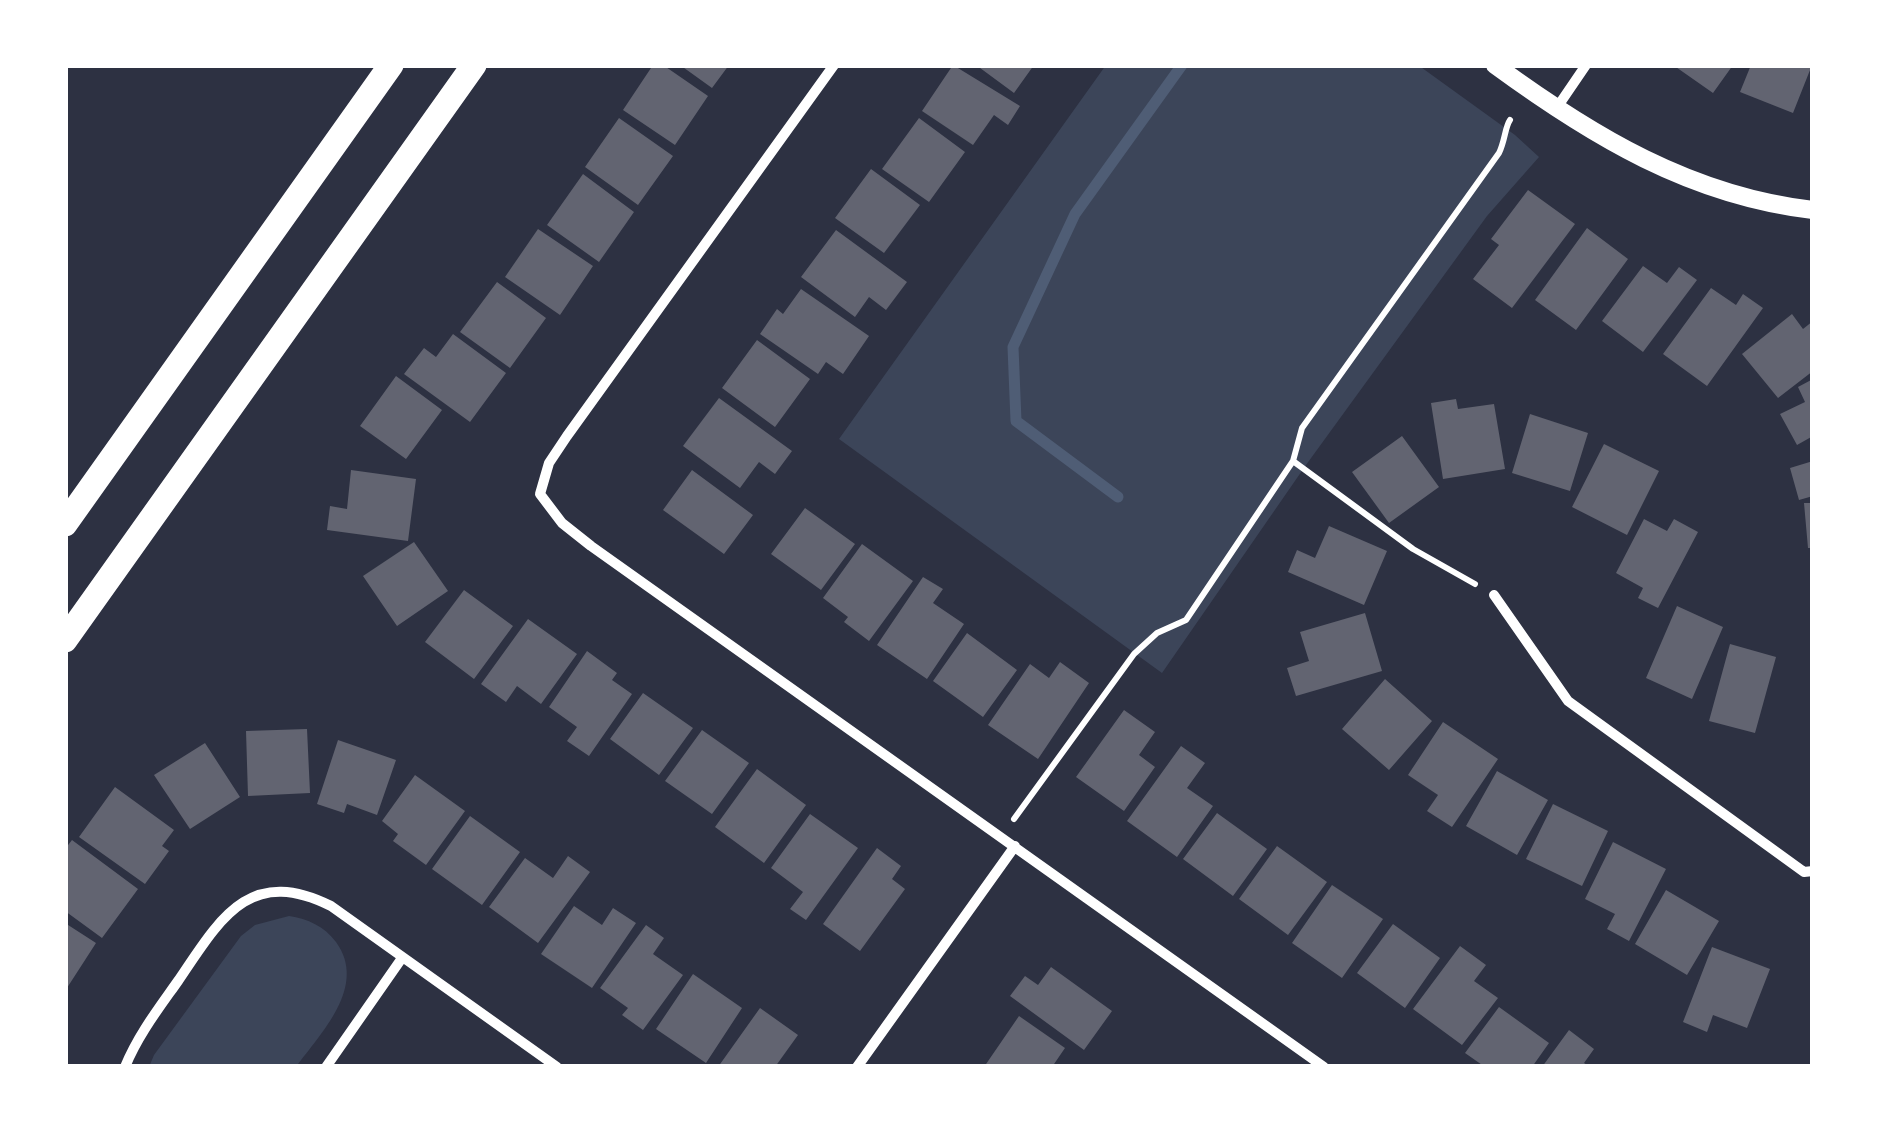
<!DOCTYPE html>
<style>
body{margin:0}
#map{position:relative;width:1878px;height:1132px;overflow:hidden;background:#2d3142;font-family:Cabin,sans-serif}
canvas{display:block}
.frame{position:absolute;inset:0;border:68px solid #fff;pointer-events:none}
</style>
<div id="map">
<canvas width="1878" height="1132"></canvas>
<div class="frame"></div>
</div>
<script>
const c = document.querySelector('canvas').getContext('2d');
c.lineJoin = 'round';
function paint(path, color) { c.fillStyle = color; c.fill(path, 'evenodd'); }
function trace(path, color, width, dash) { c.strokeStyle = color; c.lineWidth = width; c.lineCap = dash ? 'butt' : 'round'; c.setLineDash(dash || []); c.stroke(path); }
paint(new Path2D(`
 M1106,65H1418L1515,135L1539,157L1487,216L1306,465L1162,673L839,439Z
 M289,916C308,919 324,926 336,942C368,986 321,1033 296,1067H149L154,1055L241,936L255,925Z`), '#3c4559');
trace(new Path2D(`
 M1118,497L1016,421L1013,347L1075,214L1182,65`), '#4f5d75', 11);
paint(new Path2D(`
 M653,65H663L708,96L675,145L623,110Z
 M680,65H729L712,88Z
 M953,65L1020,106L1008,125L994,115L973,145L922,111Z
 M976,65H1034L1014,93Z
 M1673,65H1733L1713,93Z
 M1751,65H1812L1793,113L1740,92Z
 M619,118L673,156L638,205L585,167Z
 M919,118L965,152L929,202L882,169Z
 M871,169L920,205L884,253L835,218Z
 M583,174L634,212L599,262L547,225Z
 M1528,190L1575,224L1512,308L1473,279L1499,245L1491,239Z
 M1587,228L1628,259L1576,330L1535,300Z
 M538,229L593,266L560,315L505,277Z
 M836,230L907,282L886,310L869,297L855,317L801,277Z
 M1643,266L1667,283L1679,267L1697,280L1643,352L1602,321Z
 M497,282L546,318L510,368L460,332Z
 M1711,288L1736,305L1743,294L1763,308L1707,386L1663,354Z
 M801,289L869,336L843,374L826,362L818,374L760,334L777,309L783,314Z
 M1792,314L1803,329L1813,321V371L1778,398L1742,354Z
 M453,334L506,373L470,422L404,374L424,348L436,357Z
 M757,340L810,379L775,427L722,388Z
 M396,376L442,410L406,459L360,426Z
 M1813,379V436L1797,445L1780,414L1805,402L1798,387Z
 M719,398L792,451L775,474L759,462L740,488L683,446Z
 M1456,399L1458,409L1494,404L1505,469L1443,479L1431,403Z
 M1530,414L1588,433L1570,491L1512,473Z
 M1402,436L1439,487L1389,523L1352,472Z
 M1604,444L1659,471L1627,535L1572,507Z
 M1813,461V496L1799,500L1790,468Z
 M351,470L416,479L408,541L327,530L330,506L347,509Z
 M692,470L753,515L724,554L663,510Z
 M1804,503H1813V548H1808Z
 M805,508L855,544L821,590L771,554Z
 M1644,519L1667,531L1674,519L1698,532L1658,608L1638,598L1643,588L1616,573Z
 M1329,526L1387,551L1364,605L1288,572L1297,550L1315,558Z
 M414,542L448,591L397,626L363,576Z
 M862,544L913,581L869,641L844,622L848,617L823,598Z
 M923,577L943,589L933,603L964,624L927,679L877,645Z
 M464,590L513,626L474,679L425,642Z
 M1677,606L1723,627L1692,699L1646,678Z
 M1365,613L1382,671L1296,696L1287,668L1309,661L1300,632Z
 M528,619L577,654L541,704L517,686L506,702L481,684Z
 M967,633L1017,670L983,717L933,681Z
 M1730,644L1776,657L1755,733L1709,721Z
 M587,651L617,673L612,680L632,694L589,756L567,741L577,727L549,707Z
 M1060,662L1089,683L1038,759L988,725L1030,664L1049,678Z
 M1385,679L1432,721L1389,770L1342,729Z
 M643,693L693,728L659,775L610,739Z
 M1124,710L1155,732L1139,755L1155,767L1124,811L1076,777Z
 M1443,722L1498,759L1452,827L1427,811L1438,795L1408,775Z
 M307,729L310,793L248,796L246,731Z
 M702,730L749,763L712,814L665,781Z
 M338,740L396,760L377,815L347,804L344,813L317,804Z
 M205,743L240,797L190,829L154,775Z
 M1181,746L1205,763L1187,788L1213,806L1177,857L1127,821Z
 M757,769L806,805L764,863L715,827Z
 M1497,771L1548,800L1517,855L1466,826Z
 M415,775L465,811L426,865L393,841L398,834L382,821Z
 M115,787L174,830L162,846L169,851L145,884L79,837Z
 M1553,804L1608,831L1582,886L1526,859Z
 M1217,813L1267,849L1233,896L1183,859Z
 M810,814L858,848L806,920L790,909L803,892L771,868Z
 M470,816L520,852L482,905L432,869Z
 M72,840L138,889L102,938L65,911V849Z
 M1613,842L1666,869L1629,941L1607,929L1615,914L1585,899Z
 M1277,846L1327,882L1288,935L1239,899Z
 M877,848L901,866L892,879L905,889L860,951L823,924Z
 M568,856L590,872L538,943L489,907L525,858L553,878Z
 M1332,885L1383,919L1342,978L1292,943Z
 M1666,890L1719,921L1687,975L1635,944Z
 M574,906L602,925L613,908L636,923L592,988L541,954Z
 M65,923L96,943L65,991Z
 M1393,924L1440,958L1405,1008L1357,973Z
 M646,925L664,938L653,954L683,975L643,1030L622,1015L628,1008L600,988Z
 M1460,946L1486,965L1474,981L1498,998L1462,1045L1413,1009Z
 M1712,947L1770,969L1747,1028L1713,1015L1707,1032L1683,1022Z
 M1051,967L1112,1011L1084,1050L1010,996L1025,976L1038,985Z
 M693,974L742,1008L706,1063L656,1029Z
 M1499,1007L1549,1043L1532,1067H1485L1465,1053Z
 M760,1008L798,1035L775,1067H718Z
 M1019,1016L1065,1048L1052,1067H984Z
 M1569,1030L1594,1049L1584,1063L1590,1067H1542Z`), '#626471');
trace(new Path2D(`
 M1475,584L1413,549L1293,461L1302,428L1499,153C1505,141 1505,127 1510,120
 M1014,819L1134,654L1157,633L1186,620L1293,461`), '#fff', 6);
trace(new Path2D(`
 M834,65L567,436L549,463L540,494L562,523L591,546L1324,1067
 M1556,109L1586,65
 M1494,595L1568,701L1804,872L1813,871
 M125,1067C138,1035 159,1008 178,981C220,919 249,865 331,906L557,1067
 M326,1067L402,958
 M857,1067L1015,846`), '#fff', 10);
trace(new Path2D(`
 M1495,65C1592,136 1691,196 1813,210`), '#fff', 18);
trace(new Path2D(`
 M65,524L391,65
 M65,640L474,65`), '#fff', 25);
</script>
